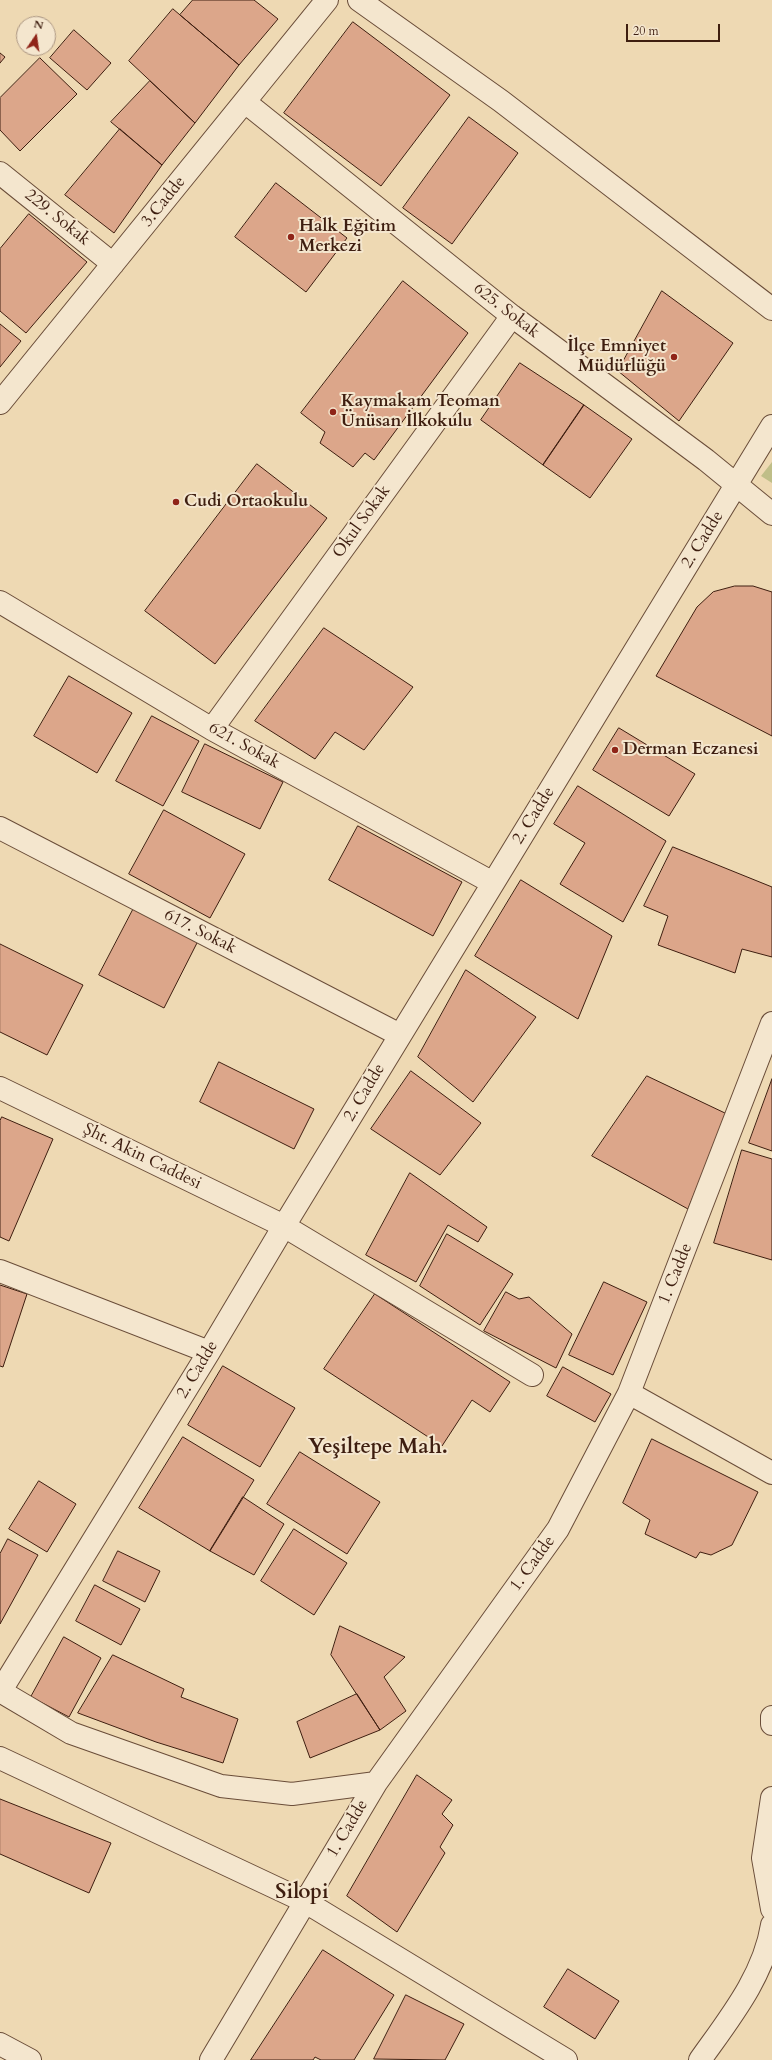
<!DOCTYPE html>
<meta charset="utf-8">
<style>
body{margin:0}
#map{position:relative;width:772px;height:2060px;overflow:hidden;background:#eed9b3;font-family:Cardo,serif}
canvas{display:block}
.north{position:absolute;left:16px;top:16px;width:40px;height:40px;box-sizing:border-box;background:#f4e6ce;border:1px solid #ab9682;border-radius:50%;rotate:13deg;font-size:11px;font-weight:700;line-height:16px;text-align:center;color:#3e1e10}
.north::after{content:'';display:block;margin:auto;width:14px;height:18px;background:#8f2418;clip-path:polygon(50% 0,100% 100%,50% 72%,0 100%)}
.scale{position:absolute;left:626px;top:24px;width:94px;height:18px;box-sizing:border-box;border:2px solid #3e1e10;border-top:0;padding-left:5px;font-size:12px;line-height:14px;white-space:nowrap;color:#3e1e10;-webkit-text-stroke:3px #f4e6ce;paint-order:stroke}
</style>
<div id="map">
<canvas width="772" height="2060"></canvas>
<div class="north">N</div>
<div class="scale">20 m</div>
</div>
<script>
const c = document.querySelector('canvas').getContext('2d');
c.lineJoin = 'round';
function paint(path, color) { c.fillStyle = color; c.fill(path, 'evenodd'); }
function trace(path, color, width, dash) { c.strokeStyle = color; c.lineWidth = width; c.lineCap = dash ? 'butt' : 'round'; c.setLineDash(dash || []); c.stroke(path); }
function drawText(font, color, halo, rows, align = 'center') {
  c.font = font + ' Cardo,serif'; c.lineWidth = 4; c.setLineDash([]); c.textBaseline = 'middle'; c.strokeStyle = halo; c.fillStyle = color; for (const [text, x, y, turn = 0] of rows) {
    c.save(); c.translate(x, y); c.rotate((+turn || 0) * Math.PI / 180); c.textAlign = isNaN(turn) ? turn : align; if (halo) c.strokeText(text, 0, 0); c.fillText(text, 0, 0); c.restore();
  }
}
paint(new Path2D(`
 M772,462V483L761,476Z`), '#bfbe88');
const building = new Path2D(`
 M193,0H254L278,19L239,65L180,15Z
 M173,9L239,65L195,123L129,61Z
 M353,22L450,95L381,186L284,113Z
 M74,30L111,63L87,90L50,58Z
 M0,53L5,57L0,63Z
 M40,58L77,94L20,151L0,130V98Z
 M150,81L195,123L162,165L111,122Z
 M469,117L518,153L452,244L403,208Z
 M120,129L162,165L114,233L65,195Z
 M276,183L347,238L306,292L235,237Z
 M29,214L87,262L26,333L0,311V249Z
 M403,281L468,333L374,460L365,453L353,467L320,443L325,432L301,413Z
 M662,291L733,343L679,421L618,371Z
 M0,324L21,341L0,367Z
 M520,363L584,405L543,465L481,420Z
 M584,405L632,439L590,498L543,465Z
 M257,464L327,518L215,664L145,611Z
 M735,586H753L772,592V736L656,676L697,607L713,592Z
 M324,628L413,687L364,750L335,732L315,759L255,721Z
 M69,676L132,713L97,773L34,736Z
 M152,716L199,741L163,806L116,781Z
 M619,728L695,774L669,816L593,770Z
 M205,744L283,782L260,829L182,792Z
 M578,786L666,841L623,922L560,884L585,843L554,824Z
 M164,810L245,854L210,918L129,874Z
 M358,826L462,882L433,936L329,880Z
 M673,847L772,887V957L742,949L735,973L658,945L668,916L644,906Z
 M521,880L612,936L578,1019L475,956Z
 M135,906L199,939L164,1008L99,975Z
 M0,944L83,985L47,1055L0,1032Z
 M466,970L536,1017L473,1102L418,1057Z
 M219,1062L314,1109L294,1149L200,1102Z
 M411,1071L481,1123L440,1175L371,1129Z
 M647,1076L727,1114L688,1209L592,1156Z
 M772,1079V1151L749,1143Z
 M2,1117L53,1139L9,1241L0,1237V1121Z
 M742,1150L772,1159V1260L714,1243Z
 M410,1173L487,1227L478,1242L448,1225L416,1282L366,1255Z
 M447,1234L513,1274L480,1325L420,1286Z
 M604,1282L647,1302L613,1375L569,1355Z
 M0,1285L27,1294L3,1367L0,1366Z
 M506,1292L519,1299L529,1297L572,1334L556,1368L484,1331Z
 M375,1294L510,1382L490,1412L472,1400L442,1446L324,1369Z
 M223,1366L295,1408L260,1467L188,1425Z
 M563,1367L611,1394L595,1422L547,1396Z
 M183,1437L254,1480L210,1551L139,1508Z
 M652,1439L758,1492L732,1545L711,1555L700,1552L696,1558L645,1534L650,1520L623,1503Z
 M300,1452L380,1502L347,1554L267,1504Z
 M39,1481L76,1504L47,1552L9,1529Z
 M243,1497L284,1524L254,1575L210,1551Z
 M294,1529L347,1563L314,1615L261,1581Z
 M8,1539L38,1555L0,1624V1554Z
 M118,1551L160,1571L145,1602L103,1581Z
 M95,1585L140,1609L121,1645L76,1621Z
 M340,1626L405,1657L384,1677L406,1711L380,1730L331,1655Z
 M64,1637L101,1658L69,1717L31,1697Z
 M113,1655L184,1689L181,1697L238,1719L223,1763L156,1742L78,1713Z
 M357,1694L380,1730L310,1758L297,1722Z
 M417,1775L452,1800L442,1814L453,1825L440,1847L445,1853L397,1932L347,1896Z
 M0,1799L111,1843L89,1893L0,1854Z
 M323,1950L394,1995L354,2060H321L315,2057L313,2060H251Z
 M568,1969L619,2001L595,2039L544,2007Z
 M406,1995L464,2024L445,2060L374,2059Z`);
paint(building, '#dca68a');
trace(building, '#3e1e10', 1);
const minor = new Path2D(`
 M359,0L501,101L772,309
 M245,102L512,316L706,460L772,514
 M0,173L113,264
 M0,403L327,0
 M0,602L212,729L493,883
 M212,729L512,316
 M0,828L400,1035
 M0,1088L284,1226L532,1375
 M0,1271L209,1352
 M629,1393L772,1473
 M0,1691L71,1733L221,1786L292,1794L376,1783
 M0,1692L209,1352L284,1226L772,426
 M772,1717V1724
 M0,1758L304,1901L566,2060
 M772,1798L763,1858L772,1909
 M0,2044L30,2060
 M211,2060L376,1783L558,1529L629,1393L772,1023
 M700,2060C729,2019 764,1976 772,1925`);
trace(minor, '#6a4d39', 24);
trace(minor, '#f4e6ce', 22);
for (const [x, y, r, color] of [
 [291,237,4,"#8f2418"],
 [674,357,4,"#8f2418"],
 [333,412,4,"#8f2418"],
 [176,502,4,"#8f2418"],
 [615,750,4,"#8f2418"]
]) { const dot = new Path2D(); dot.arc(x, y, r, 0, 2 * Math.PI); c.fillStyle = color; c.fill(dot); trace(dot, '#f4e6ce', 1.5); }
drawText('17px', '#3e1e10', '#f4e6ce', [
 ["3.Cadde",164,202,-51],
 ["229. Sokak",57,218,39],
 ["625. Sokak",506,311,38],
 ["Okul Sokak",362,522,-54],
 ["2. Cadde",703,540,-58],
 ["621. Sokak",244,746,29],
 ["2. Cadde",534,816,-58],
 ["617. Sokak",200,932,27],
 ["2. Cadde",365,1093,-59],
 ["Şht. Akin Caddesi",142,1157,26],
 ["1. Cadde",676,1274,-68],
 ["2. Cadde",198,1370,-59],
 ["1. Cadde",533,1564,-54],
 ["1. Cadde",348,1829,-59]
]);
drawText('bold 17px', '#3e1e10', '#f4e6ce', [
 ["Halk Eğitim",299,227],
 ["Merkezi",299,247],
 ["İlçe Emniyet",666,347,"right"],
 ["Müdürlüğü",666,367,"right"],
 ["Kaymakam Teoman",341,402],
 ["Ünüsan İlkokulu",341,422],
 ["Cudi Ortaokulu",184,502],
 ["Derman Eczanesi",623,750]
], 'left');
drawText('bold 21px', '#3e1e10', '#f4e6ce', [
 ["Yeşiltepe Mah.",378,1448],
 ["Silopi",302,1893]
]);
</script>
